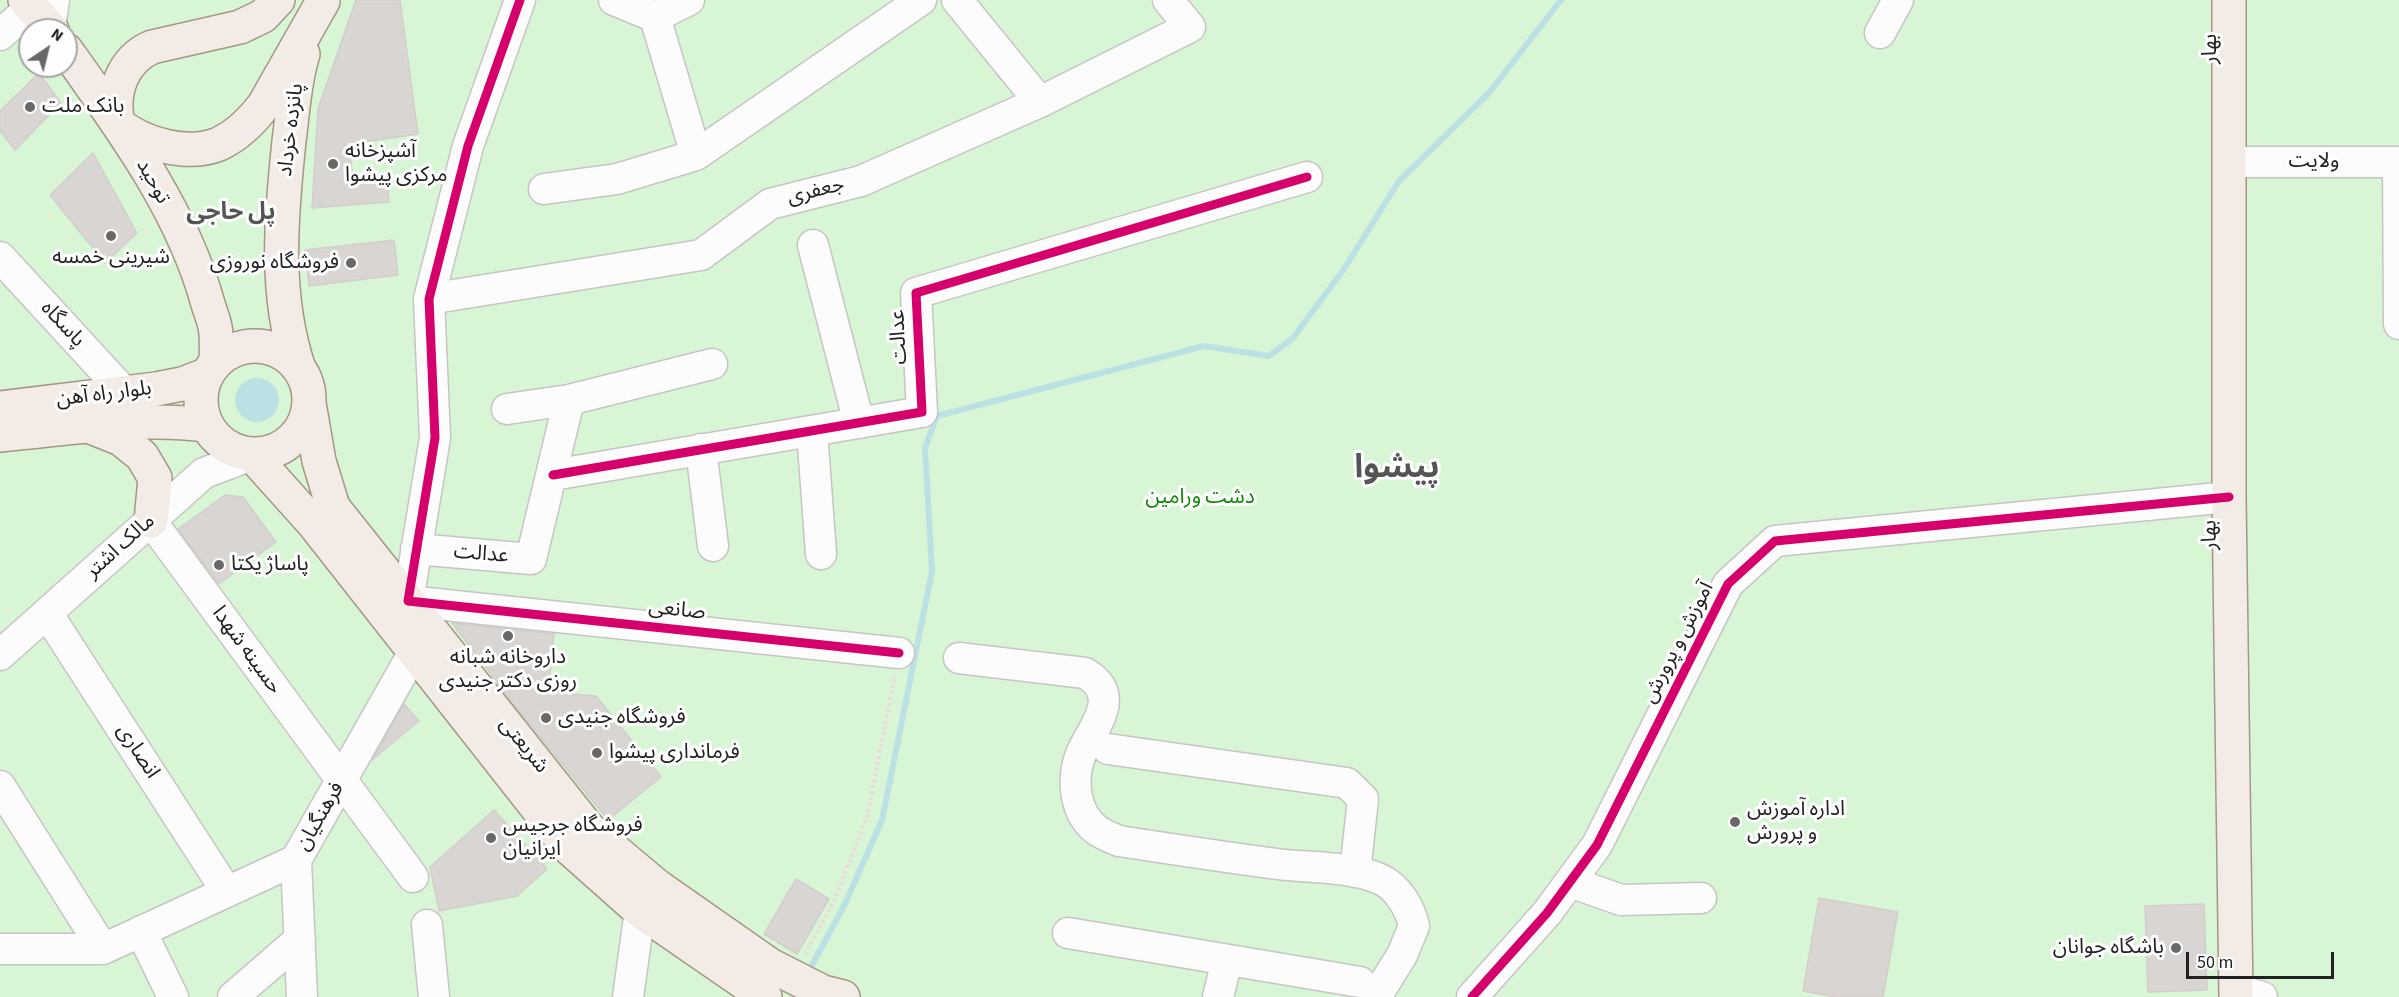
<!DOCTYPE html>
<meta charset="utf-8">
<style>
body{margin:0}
#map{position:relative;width:2399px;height:997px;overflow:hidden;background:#efedea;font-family:"Source Sans 3",sans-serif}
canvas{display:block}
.north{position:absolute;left:18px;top:18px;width:60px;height:60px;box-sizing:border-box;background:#fff;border:2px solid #a6a6a6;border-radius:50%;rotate:35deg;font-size:16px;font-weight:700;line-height:24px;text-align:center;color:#212121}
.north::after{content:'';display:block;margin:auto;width:21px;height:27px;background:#696867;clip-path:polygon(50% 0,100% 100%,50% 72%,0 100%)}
.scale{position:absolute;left:2186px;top:952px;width:148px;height:27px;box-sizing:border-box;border:3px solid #212121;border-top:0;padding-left:8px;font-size:18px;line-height:21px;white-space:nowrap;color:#212121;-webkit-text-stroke:4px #fff;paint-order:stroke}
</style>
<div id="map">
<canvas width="2399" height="997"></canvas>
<div class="north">N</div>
<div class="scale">50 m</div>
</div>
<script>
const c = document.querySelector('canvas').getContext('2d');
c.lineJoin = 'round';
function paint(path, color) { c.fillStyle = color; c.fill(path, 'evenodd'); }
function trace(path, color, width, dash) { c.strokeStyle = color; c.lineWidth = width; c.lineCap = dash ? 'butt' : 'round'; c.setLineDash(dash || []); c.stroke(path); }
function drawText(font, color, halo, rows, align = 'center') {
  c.font = font + ' "Source Sans 3","Noto Sans Arabic",sans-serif'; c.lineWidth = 6; c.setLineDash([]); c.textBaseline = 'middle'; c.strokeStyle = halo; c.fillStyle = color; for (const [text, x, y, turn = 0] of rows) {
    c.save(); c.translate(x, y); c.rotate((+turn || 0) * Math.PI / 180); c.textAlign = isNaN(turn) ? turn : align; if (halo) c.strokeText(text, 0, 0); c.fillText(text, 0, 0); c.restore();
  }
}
paint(new Path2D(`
 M0,0H2399V997H0ZM30,30H66V66H30Z`), '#d8f6d5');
paint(new Path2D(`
 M235 400a22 22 0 1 1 44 0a22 22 0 1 1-44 0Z`), '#bbe1e4');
trace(new Path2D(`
 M811,967L845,904L882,820L932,571L925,448L937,416L1204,346L1269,356L1293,338L1344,269L1399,181L1489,93L1561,0`), '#bbe1e4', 6);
const building = new Path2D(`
 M356,0H400L418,134L349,144L353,180L387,178L389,202L312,208L318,109Z
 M39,73L61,103L15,150L0,131V111Z
 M93,153L137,233L105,263L50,195Z
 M394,240L398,275L309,286L305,250Z
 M225,495L243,497L276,542L219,584L178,529Z
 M452,623L554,634L548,692L596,696L661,777L608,820L516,707Z
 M404,704L419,721L372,760Z
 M494,810L547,869L517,896L439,911L430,867Z
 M796,879L829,899L797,954L764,934Z
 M1819,898L1898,912L1883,997H1835L1803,991Z
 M2204,904L2207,990L2148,992L2145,906Z`);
paint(building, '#d8d5d2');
trace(building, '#d3cecb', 1.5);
const minor = new Path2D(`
 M520,0L468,146L429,299L435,438L408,601L899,653
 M614,0L655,17L696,155
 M957,0L1040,102
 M655,17L689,0
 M50,27L54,0
 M1880,33L1898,0
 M0,35L31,7
 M2229,162H2399
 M2398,162L2399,324
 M544,189L617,179L696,155L921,0
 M813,245L859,423
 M0,257L125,393
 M429,299L701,255L770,204L861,181L1040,102L1190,27L1168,0
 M507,409L569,400L712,364
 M812,431L821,554
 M701,449L713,546
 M553,475L922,412L916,293L1307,177
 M151,521L413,877
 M416,549L531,559L569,400
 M47,613L227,892
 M0,655L204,473L252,455
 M959,658L1085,673C1124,696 1092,728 1081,754C1071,779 1074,814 1098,831C1104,835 1112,838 1119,841C1171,849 1224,857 1277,864C1310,868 1349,866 1380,879C1398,887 1410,908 1414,926L1402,955L1376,997
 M1108,749L1347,783L1363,799L1355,872
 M0,786L103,949
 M296,860L302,997
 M1570,882L1621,900L1701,898
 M427,925L434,997
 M141,931L173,997
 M1068,933L1360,982
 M0,949H103L296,860L414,652
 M2235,989L2262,997
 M233,997L300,939
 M628,997L640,911
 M1218,997L1227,960
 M1472,997L1547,913L1597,845L1728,584L1775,541L2229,497`);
const major = new Path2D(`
 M25,0L52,30
 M278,0L263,16L240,27L152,47C122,60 111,93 118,124C143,144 187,157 219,144C238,135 252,121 264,105L323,1
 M2229,0V497L2236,997
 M66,50C121,127 183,211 208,304C211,314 216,324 216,335C217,343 216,353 216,362
 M201 400a54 54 0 1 1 108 0a54 54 0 1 1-108 0Z
 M299,369C274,295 281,217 289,141C293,112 294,82 303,54
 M309,403L319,461L333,507L589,829L657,886L770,965L823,992L843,997
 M0,408L156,389L182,384L206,375
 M91,427L121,439L142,456L155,478L151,521
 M0,435C68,429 138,416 206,425
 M252,455L314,524L568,847L640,911L765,997`);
trace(minor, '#c6c5c4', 33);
trace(major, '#a69785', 36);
trace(new Path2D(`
 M805,954L834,901L867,817L895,675`), '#ecdadb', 4, [3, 3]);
trace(minor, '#fdfcfc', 30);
trace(major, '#f2ebe6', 33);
trace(new Path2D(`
 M520,0L468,146L429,299L435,438L408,601L899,653
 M553,475L922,412L916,293L1307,177
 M1472,997L1547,913L1597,845L1728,584L1775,541L2229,497`), '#d6006c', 9);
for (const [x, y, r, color] of [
 [30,107,6,"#696867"],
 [333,164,6,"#696867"],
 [111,236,6,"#696867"],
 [351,263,6,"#696867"],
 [219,565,6,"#696867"],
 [508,636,6,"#696867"],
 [546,718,6,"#696867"],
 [597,753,6,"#696867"],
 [1735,822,6,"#696867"],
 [491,838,6,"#696867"],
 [2176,948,6,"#696867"]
]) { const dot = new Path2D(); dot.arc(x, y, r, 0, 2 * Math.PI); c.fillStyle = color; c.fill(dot); trace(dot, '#fff', 2); }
drawText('21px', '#212121', '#fff', [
 ["بهار",2211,49,-90],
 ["پانزده خرداد",292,130,-83],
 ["ولایت",2314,162],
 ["توحید",152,182,61],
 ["جعفری",816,192,-14],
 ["پاسگاه",62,325,47],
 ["عدالت",900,337,-93],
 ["بلوار راه آهن",104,395,-7],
 ["بهار",2211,535,-91],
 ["مالک اشتر",121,547,-42],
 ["عدالت",481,555,5],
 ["صانعی",677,611,6],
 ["آموزش و پرورش",1679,643,-63],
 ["حسینه شهدا",246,651,54],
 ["شریعتی",523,746,51],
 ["انصاری",137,752,57],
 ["فرهنگیان",321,817,-60]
]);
drawText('21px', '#212121', '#fff', [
 ["بانک ملت",42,107],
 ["آشپزخانه",345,152],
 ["مرکزی پیشوا",345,176],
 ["شیرینی خمسه",111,258,"center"],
 ["فروشگاه نوروزی",339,263,"right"],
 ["پاساژ یکتا",231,565],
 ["داروخانه شبانه",508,658,"center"],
 ["روزی دکتر جنیدی",508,682,"center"],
 ["فروشگاه جنیدی",558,718],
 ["فرمانداری پیشوا",609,753],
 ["اداره آموزش",1747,810],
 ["و پرورش",1747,834],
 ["فروشگاه جرجیس",503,826],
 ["ایرانیان",503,850],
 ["باشگاه جوانان",2164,948,"right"]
], 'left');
drawText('21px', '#0c8905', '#fff', [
 ["دشت ورامین",1200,498]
]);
drawText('bold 24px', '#545454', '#fff', [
 ["پل حاجی",231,214]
]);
drawText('bold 33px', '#545454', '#fff', [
 ["پیشوا",1397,470]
]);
</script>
